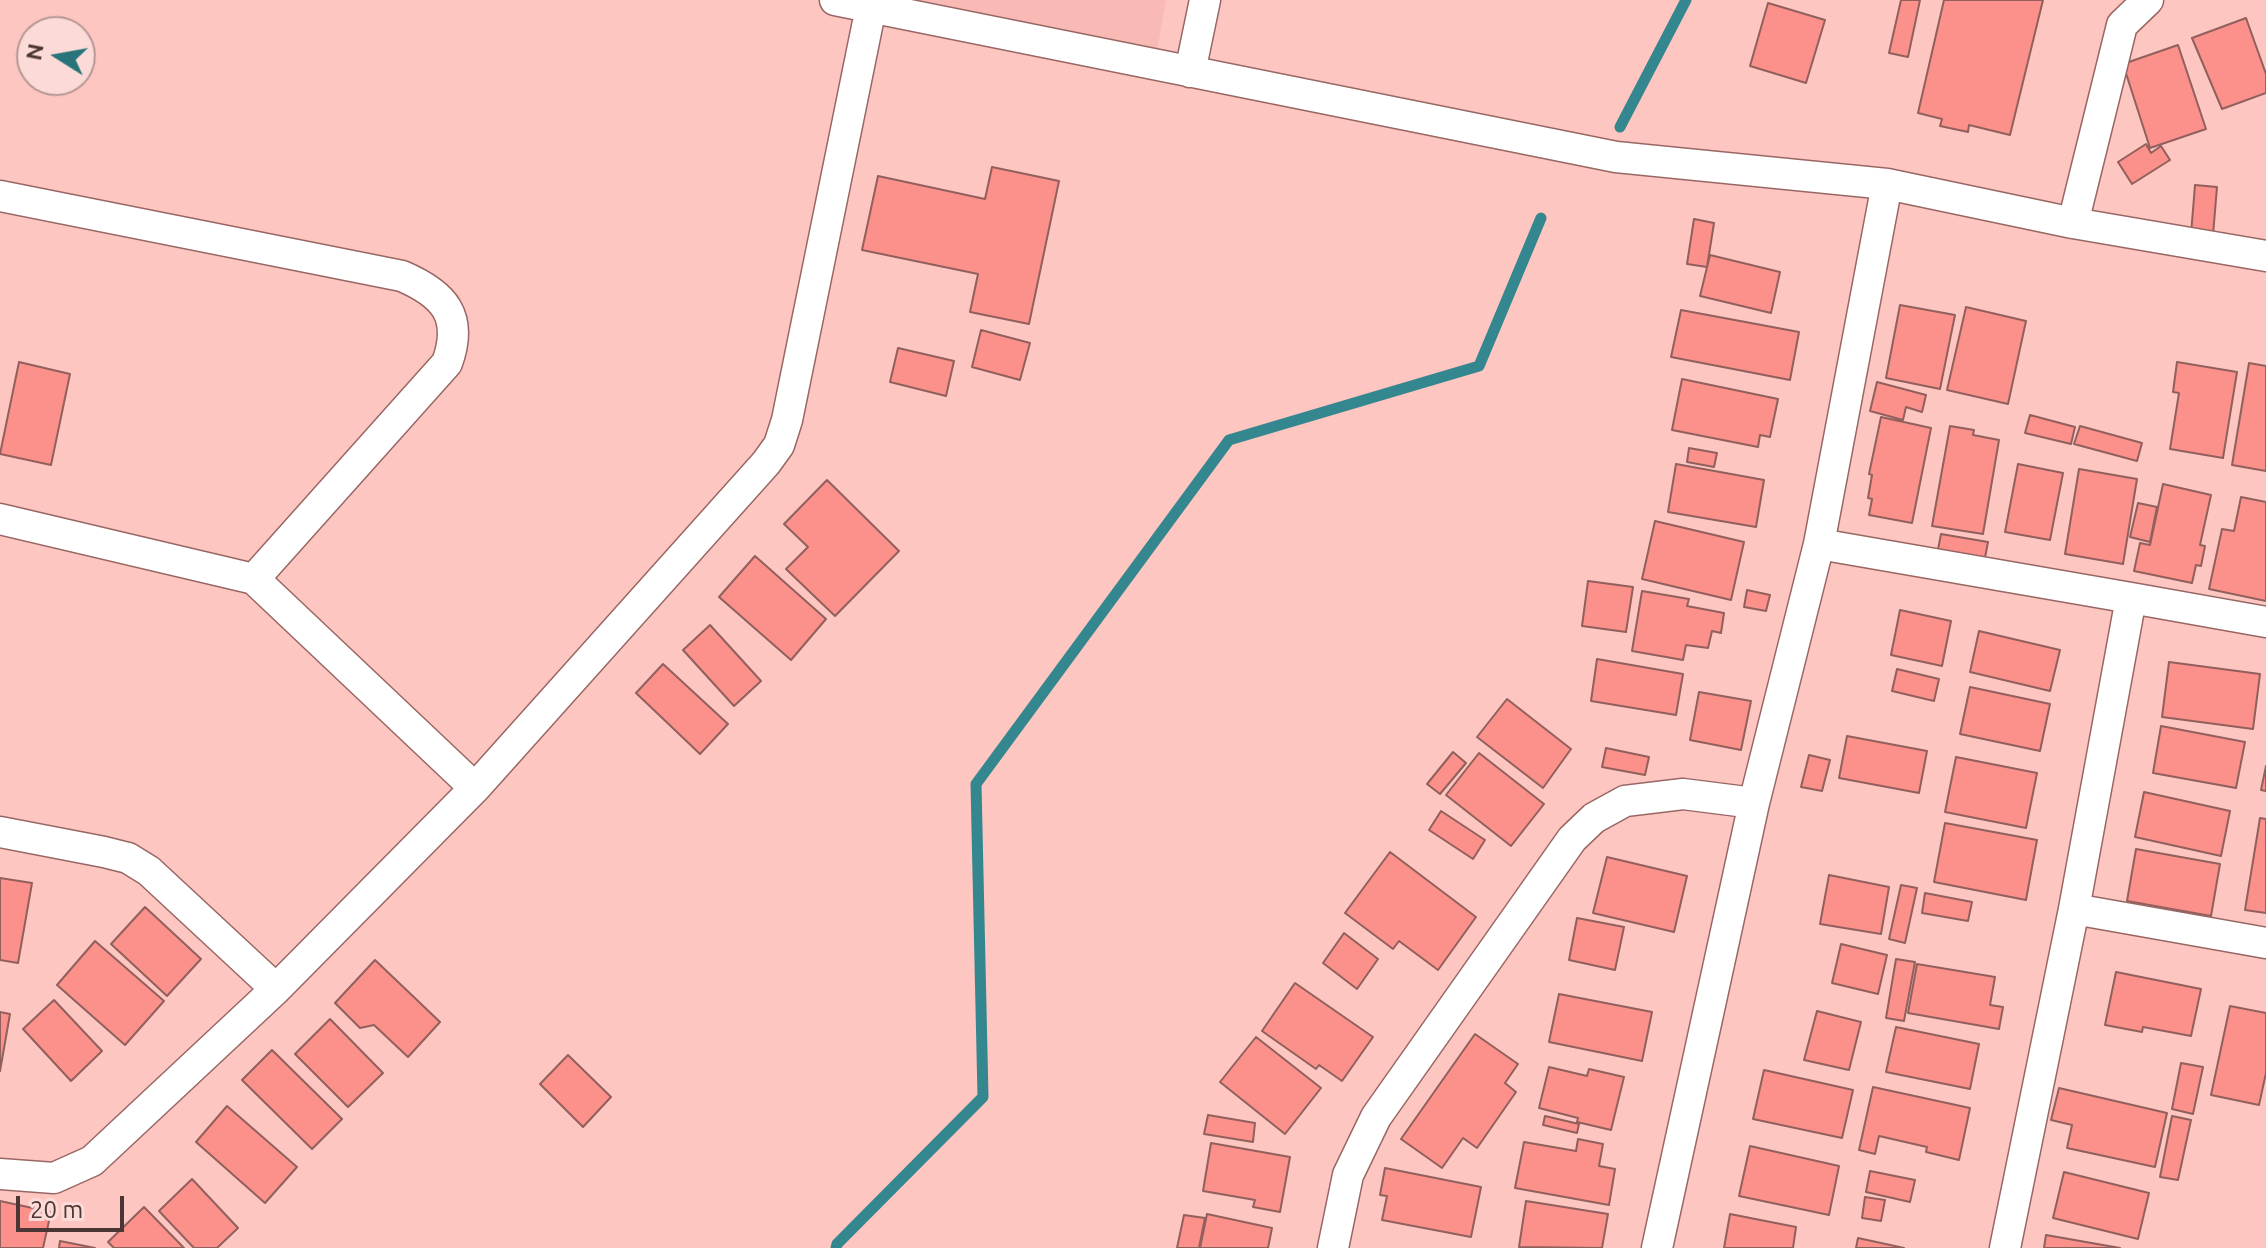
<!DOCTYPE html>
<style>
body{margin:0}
#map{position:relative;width:2266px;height:1248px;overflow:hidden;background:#fec6c1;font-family:Ubuntu,sans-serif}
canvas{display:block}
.north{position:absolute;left:16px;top:16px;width:80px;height:80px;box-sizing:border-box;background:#fcdad7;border:2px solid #b69896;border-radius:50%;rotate:281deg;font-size:22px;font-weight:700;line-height:32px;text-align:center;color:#4c3634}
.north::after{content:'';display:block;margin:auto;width:28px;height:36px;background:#29737a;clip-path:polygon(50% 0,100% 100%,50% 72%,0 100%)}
.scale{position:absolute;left:16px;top:1196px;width:108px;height:36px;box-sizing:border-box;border:4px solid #4c3634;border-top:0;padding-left:10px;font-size:24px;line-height:28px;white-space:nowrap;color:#4c3634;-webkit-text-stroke:6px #fcdad7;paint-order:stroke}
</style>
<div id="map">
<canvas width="2266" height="1248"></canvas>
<div class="north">N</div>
<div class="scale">20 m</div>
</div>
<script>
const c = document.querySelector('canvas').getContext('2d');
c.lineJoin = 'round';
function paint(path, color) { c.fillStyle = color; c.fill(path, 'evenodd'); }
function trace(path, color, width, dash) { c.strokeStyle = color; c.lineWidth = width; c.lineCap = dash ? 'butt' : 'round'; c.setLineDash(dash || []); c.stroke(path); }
paint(new Path2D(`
 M908,0H1166L1157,51Z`), '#f9b9b4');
trace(new Path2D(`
 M1620,127L1686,0
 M836,1248L837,1244L983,1097L976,784L1229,440L1479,366L1541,218`), '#35878f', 11);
const building = new Path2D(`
 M1901,0H1920L1908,57L1889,53Z
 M1944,0H2043L2010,135L1969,125L1968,132L1940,126L1942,119L1918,113Z
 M1768,3L1825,20L1806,83L1750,66Z
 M2246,18L2266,74V93L2222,109L2192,38Z
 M2178,45L2206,129L2150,148L2123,64Z
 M2146,144L2151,153L2161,146L2170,160L2132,184L2118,162Z
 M992,167L1059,181L1029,324L970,312L978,274L862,250L878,176L985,199Z
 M2195,185L2217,187L2213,235L2191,234Z
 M1694,219L1714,223L1707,267L1687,264Z
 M1710,255L1780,272L1771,313L1700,296Z
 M1900,305L1955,315L1940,389L1886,378Z
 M1966,307L2026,321L2008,404L1947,390Z
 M1681,310L1799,332L1790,380L1671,357Z
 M981,330L1030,343L1020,380L972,367Z
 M898,348L954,361L946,396L890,382Z
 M19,362L70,374L51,465L0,454Z
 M2177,362L2237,372L2223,458L2170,449L2179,393L2173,392Z
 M2249,363L2266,366V471L2232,465Z
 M1682,379L1778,399L1770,437L1760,435L1758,447L1672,430Z
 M1877,382L1926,395L1922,412L1906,407L1903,420L1870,411Z
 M2030,415L2075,427L2071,444L2025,433Z
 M1881,417L1931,428L1912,523L1869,515L1872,499L1868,498L1872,475L1869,474Z
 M1950,426L1974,430L1973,435L1999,440L1983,534L1932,526Z
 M2080,426L2142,443L2137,461L2074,444Z
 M1689,448L1717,453L1714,467L1687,462Z
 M1676,464L1764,480L1756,527L1668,512Z
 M2018,464L2063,473L2050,540L2005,532Z
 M2079,469L2137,479L2123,564L2065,554Z
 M827,480L899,551L835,616L786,569L808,547L784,524Z
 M2163,484L2211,495L2200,545L2205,546L2201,566L2196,565L2192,583L2134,571L2140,543L2150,545Z
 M2241,497L2266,502V601L2209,589L2222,529L2234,531Z
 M2138,503L2157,507L2150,542L2130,537Z
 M1655,521L1744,542L1731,600L1642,579Z
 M1941,534L1988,542L1983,568L1936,560Z
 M755,556L826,619L791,660L719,597Z
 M1588,581L1633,587L1626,632L1582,626Z
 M1747,590L1770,595L1766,611L1744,607Z
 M1642,591L1689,599L1687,606L1724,613L1721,633L1712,631L1708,648L1686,645L1683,660L1632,651Z
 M1900,610L1951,621L1942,666L1891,655Z
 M710,625L761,681L734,706L683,650Z
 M1979,631L2060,650L2050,691L1970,672Z
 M1597,659L1683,674L1676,715L1591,701Z
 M2169,662L2260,674L2253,729L2162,717Z
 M663,664L728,724L700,754L636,693Z
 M1897,669L1939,679L1934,701L1892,691Z
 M1970,687L2050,704L2040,751L1960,734Z
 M1699,692L1751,701L1741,750L1690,740Z
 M1507,699L1571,749L1543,788L1477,737Z
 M2161,726L2245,742L2236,788L2153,773Z
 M1847,736L1927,751L1919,793L1839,778Z
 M1606,748L1649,757L1645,775L1602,767Z
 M1453,752L1466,763L1440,794L1427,784Z
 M1479,753L1544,804L1511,846L1446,795Z
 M1809,755L1830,760L1822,791L1801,787Z
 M1956,757L2037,773L2026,828L1945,812Z
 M2266,766V791L2261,790Z
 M2144,792L2230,811L2221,856L2135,837Z
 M1441,811L1485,840L1473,859L1429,830Z
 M2260,818L2266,819V913L2245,910Z
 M1945,823L2037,840L2026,900L1934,882Z
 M2136,849L2220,864L2211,916L2127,901Z
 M1390,852L1476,917L1438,970L1399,941L1393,949L1345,913Z
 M1607,857L1687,876L1674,932L1593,913Z
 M1829,875L1889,887L1881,934L1820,924Z
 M0,878L32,883L18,963L0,960Z
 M1901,885L1917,888L1905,943L1889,939Z
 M1925,893L1972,902L1968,921L1922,913Z
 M145,907L201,959L167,996L111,944Z
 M1577,918L1624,927L1615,970L1569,960Z
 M1344,933L1378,959L1357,989L1323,963Z
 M95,941L164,1001L125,1045L57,985Z
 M1841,944L1887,955L1878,994L1832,983Z
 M1896,959L1915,962L1904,1021L1886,1018Z
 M375,960L440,1022L408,1057L374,1025L360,1028L335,1003Z
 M1917,964L1995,977L1990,1005L2003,1007L1999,1029L1908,1013Z
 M2116,972L2201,989L2191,1036L2143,1027L2142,1032L2105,1025Z
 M1295,983L1373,1037L1342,1081L1319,1065L1316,1069L1262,1031Z
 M1559,994L1652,1012L1642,1061L1549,1042Z
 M54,1000L102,1051L71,1081L23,1029Z
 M2230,1006L2266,1013V1073L2259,1105L2211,1095Z
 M1817,1011L1861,1022L1849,1070L1804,1060Z
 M0,1012L10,1014L0,1071Z
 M330,1019L383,1073L348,1107L295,1054Z
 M1896,1027L1979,1044L1970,1089L1886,1072Z
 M1475,1034L1518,1064L1505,1083L1516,1092L1477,1148L1463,1138L1442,1168L1401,1139Z
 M1256,1037L1321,1088L1285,1134L1220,1082Z
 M272,1050L342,1119L312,1149L242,1080Z
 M568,1055L611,1097L583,1127L540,1084Z
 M2181,1063L2203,1067L2193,1114L2172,1109Z
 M1549,1067L1587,1076L1589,1069L1624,1077L1611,1130L1577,1122L1578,1118L1539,1108Z
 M1764,1070L1853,1090L1842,1138L1753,1119Z
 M1873,1087L1970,1108L1959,1160L1926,1152L1927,1147L1879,1136L1875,1154L1859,1150Z
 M2059,1088L2167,1113L2155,1167L2067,1148L2072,1125L2051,1120Z
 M227,1106L297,1167L265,1203L196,1142Z
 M1208,1115L1255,1123L1253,1142L1204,1134Z
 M1545,1116L1579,1124L1577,1133L1543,1125Z
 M2172,1116L2191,1120L2178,1180L2160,1177Z
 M1578,1139L1603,1144L1599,1166L1615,1169L1609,1205L1515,1188L1524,1142L1576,1151Z
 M1211,1143L1290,1157L1280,1212L1253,1207L1255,1200L1203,1191Z
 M1750,1146L1839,1166L1829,1215L1739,1196Z
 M1385,1168L1481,1187L1471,1237L1382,1220L1387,1196L1380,1195Z
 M1870,1171L1915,1180L1910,1202L1866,1192Z
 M2064,1172L2149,1193L2138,1239L2053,1218Z
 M192,1179L238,1228L217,1248H194L159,1211Z
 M1865,1197L1885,1200L1881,1221L1862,1218Z
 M0,1201L51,1212L43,1248H0Z
 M1526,1201L1608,1214L1602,1248L1519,1247Z
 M144,1207L184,1248H114L108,1242Z
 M1207,1214L1272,1228L1268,1248H1200Z
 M1730,1214L1796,1227L1793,1248H1724Z
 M1184,1215L1205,1218L1199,1248H1177Z
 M2046,1235L2120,1248H2044Z
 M1858,1238L1904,1248H1856Z
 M60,1241L95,1248H59Z`);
paint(building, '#fc908a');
trace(building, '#91605d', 2);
const street = new Path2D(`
 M835,0L1616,157L1887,184
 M1190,72L1205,0
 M0,196L402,276C444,294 464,316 447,363L254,579
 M2073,223L2122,25L2148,0
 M0,519L254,579L475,788
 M1819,544L2131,598L2074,909L2005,1248
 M2131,598L2266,622
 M0,832L104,852L128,858L149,871L276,989
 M2074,909L2266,943
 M0,1174L54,1178L92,1161L276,989L475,788L766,463L779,445L787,420L871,7
 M1333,1248L1348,1175L1376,1117L1572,839L1594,818L1625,801L1683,794L1754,803
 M1657,1248L1754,803L1819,544L1887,184L2073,223L2266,256`);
trace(street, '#986764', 33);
trace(street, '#fff', 30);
</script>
